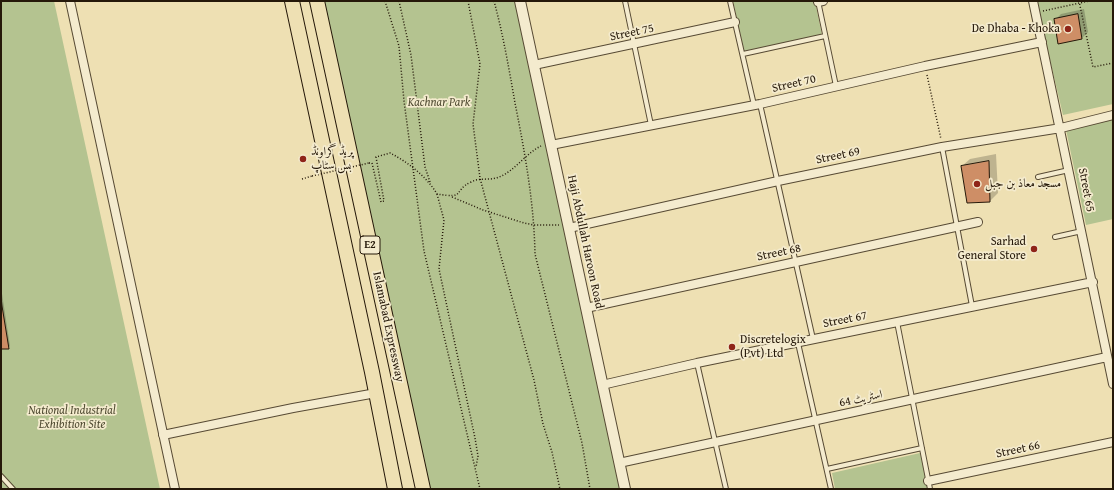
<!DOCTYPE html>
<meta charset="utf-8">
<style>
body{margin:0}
#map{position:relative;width:1114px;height:490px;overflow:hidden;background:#eee0b3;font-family:"Gentium Book Plus",serif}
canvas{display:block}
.frame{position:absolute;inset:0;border:2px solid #251809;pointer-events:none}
</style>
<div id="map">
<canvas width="1114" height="490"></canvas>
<div class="frame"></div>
</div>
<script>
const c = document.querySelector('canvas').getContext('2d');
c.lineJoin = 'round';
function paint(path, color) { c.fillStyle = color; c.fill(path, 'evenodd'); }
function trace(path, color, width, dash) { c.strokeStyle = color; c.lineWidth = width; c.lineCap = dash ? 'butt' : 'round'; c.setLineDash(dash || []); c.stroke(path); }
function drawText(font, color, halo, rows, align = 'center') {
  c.font = font + ' "Gentium Book Plus",Amiri,serif'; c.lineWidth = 3.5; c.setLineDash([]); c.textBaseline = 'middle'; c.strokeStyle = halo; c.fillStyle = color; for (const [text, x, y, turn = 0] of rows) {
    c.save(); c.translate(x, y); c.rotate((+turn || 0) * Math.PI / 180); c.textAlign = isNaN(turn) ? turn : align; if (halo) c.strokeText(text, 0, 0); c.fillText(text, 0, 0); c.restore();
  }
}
paint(new Path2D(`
 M1,1H54L160,489H1Z
 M318,1H516L620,489H426Z
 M733,1H815L822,35L744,51Z
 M1036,1H1113V104L1063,115Z
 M1113,114V219L1086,225L1065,125Z
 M920,453L928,489H835L832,473Z`), '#b4c390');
paint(new Path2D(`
 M1084,9L1088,32L1082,38L1059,43L1055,20L1061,14Z
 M996,154L998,193L990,201L962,166L970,159Z
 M1,287L10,346L8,348H1Z`), '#0003');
const building = new Path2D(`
 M1078,14L1082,39L1058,44L1054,19Z
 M989,161L990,202L967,203L961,166Z
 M1,297L2,306L9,349H1Z`);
paint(building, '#ce8e66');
trace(building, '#251809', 1);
const service = new Path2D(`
 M625,1L651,125
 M730,1L754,105
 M818,1L836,86
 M743,54L825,36
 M760,104L813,339
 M942,147L972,306
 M1038,177L1069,170
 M1055,237L1082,231
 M897,322L930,489
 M798,343L831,489
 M697,363L726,489
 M827,469L922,448
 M1,476L13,489`);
const minor = new Path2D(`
 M70,1L175,489
 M1033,1L1113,384
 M818,2L823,1
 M534,65L735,22
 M551,145L760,104L925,66L1042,42
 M569,228L778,181L942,147L1061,128L1113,115
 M586,308L978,222
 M602,385L697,363L1093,282
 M163,435L293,408L376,393
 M619,463L1107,357
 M928,481L1113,442`);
const tertiary = new Path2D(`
 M520,1L625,489`);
const trunk = new Path2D(`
 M292,1L372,372L395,489
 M317,1L423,489`);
trace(service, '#574a34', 6);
trace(minor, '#574a34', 10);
trace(tertiary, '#574a34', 12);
trace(trunk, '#251809', 16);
trace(new Path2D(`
 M385,1L399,46L404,101L424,251L480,489
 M399,1L411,55L425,167L430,182
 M468,1L480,64L473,124L480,178L534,380L543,424L552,452L560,489
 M494,1C503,34 509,69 515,103C525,153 534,203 535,254L582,443L590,489
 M1079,1L1093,67L1113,63
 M1043,11L1089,1
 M927,75L941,139
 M369,163H372L381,202L384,201L376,157L390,153C408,162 427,177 437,194C467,199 452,191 471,182C480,177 490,181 499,177C515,171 526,153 541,146
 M302,179L312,176
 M437,194L444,220L439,269L475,438L478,456L476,467
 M452,197L483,210L524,223L534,225H559`), '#251809', 1.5, [1, 2]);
trace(service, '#f4ebce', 4);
trace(minor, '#f4ebce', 8);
trace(tertiary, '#f4ebce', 10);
trace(trunk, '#eee0b3', 14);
trace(new Path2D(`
 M312,176L369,163`), '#251809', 1.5, [1, 2]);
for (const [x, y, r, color] of [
 [1068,29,4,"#8f2418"],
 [303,159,4,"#8f2418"],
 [977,184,4,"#8f2418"],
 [1034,249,4,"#8f2418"],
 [732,347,4,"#8f2418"]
]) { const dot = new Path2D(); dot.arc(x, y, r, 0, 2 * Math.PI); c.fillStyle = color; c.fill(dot); trace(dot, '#f4ebce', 1.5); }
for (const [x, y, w] of [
 [370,245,20]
]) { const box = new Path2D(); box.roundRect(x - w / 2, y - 9, w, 18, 3); c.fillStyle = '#f4ebce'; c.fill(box); trace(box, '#251809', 1); }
drawText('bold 11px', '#251809', null, [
 ["E2",370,245]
]);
drawText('12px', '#251809', '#f4ebce', [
 ["De Dhaba - Khoka",1060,29,"right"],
 ["پریڈ گراونڈ",311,152],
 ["بس سٹاپ",311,166],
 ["مسجد معاذ بن جبل",985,184],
 ["Sarhad",1026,242,"right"],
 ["General Store",1026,256,"right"],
 ["Discretelogix",740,340],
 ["(Pvt) Ltd",740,354]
], 'left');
drawText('12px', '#251809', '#f4ebce', [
 ["Street 75",632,33,-12],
 ["Street 70",794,84,-13],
 ["Street 69",838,156,-12],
 ["Street 65",1086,190,79],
 ["Haji Abdullah Haroon Road",585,242,78],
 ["Street 68",779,253,-12],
 ["Street 67",845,320,-11],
 ["Islamabad Expressway",388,327,78],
 ["اسٹریٹ 64",861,399,-12],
 ["Street 66",1018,450,-12]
]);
drawText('italic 12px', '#504b32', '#f4ebce', [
 ["Kachnar Park",439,103],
 ["National Industrial",72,411],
 ["Exhibition Site",72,425]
]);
</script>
